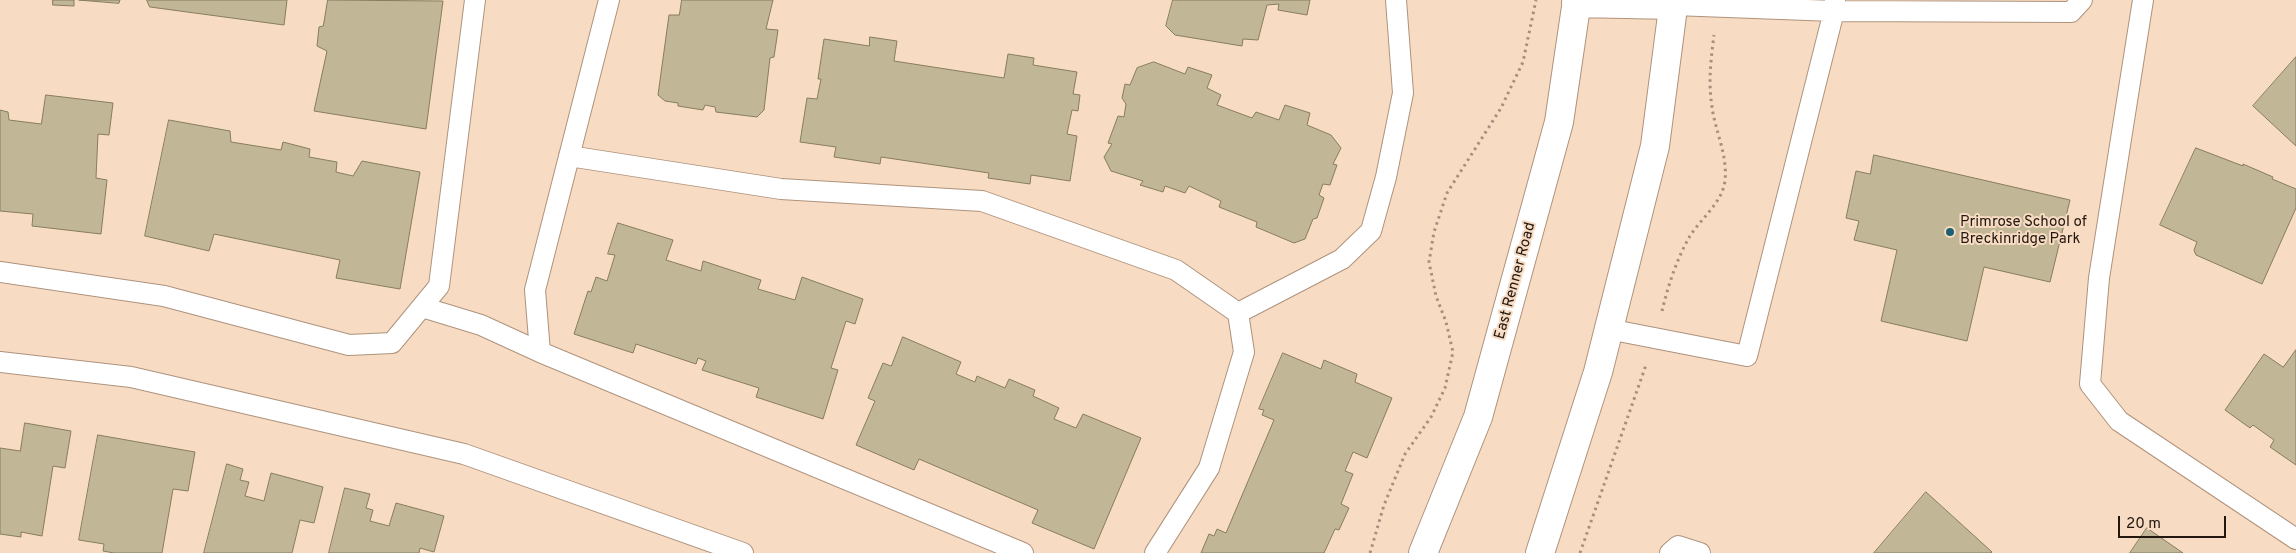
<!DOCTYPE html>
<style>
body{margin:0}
#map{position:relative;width:2296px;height:553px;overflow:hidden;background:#f8dbc3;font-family:Overpass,sans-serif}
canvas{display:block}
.scale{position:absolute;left:2118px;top:516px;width:108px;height:22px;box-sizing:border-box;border:2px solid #22180f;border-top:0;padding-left:6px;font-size:15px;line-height:18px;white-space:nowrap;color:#22180f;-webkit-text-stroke:4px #f8dbc3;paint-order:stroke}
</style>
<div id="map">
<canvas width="2296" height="553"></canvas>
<div class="scale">20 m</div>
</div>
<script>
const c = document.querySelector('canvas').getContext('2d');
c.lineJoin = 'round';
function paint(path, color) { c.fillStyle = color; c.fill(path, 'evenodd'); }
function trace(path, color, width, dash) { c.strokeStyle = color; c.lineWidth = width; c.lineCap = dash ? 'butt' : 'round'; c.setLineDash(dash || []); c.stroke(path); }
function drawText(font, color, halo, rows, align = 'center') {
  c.font = font + ' Overpass,sans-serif'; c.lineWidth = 4; c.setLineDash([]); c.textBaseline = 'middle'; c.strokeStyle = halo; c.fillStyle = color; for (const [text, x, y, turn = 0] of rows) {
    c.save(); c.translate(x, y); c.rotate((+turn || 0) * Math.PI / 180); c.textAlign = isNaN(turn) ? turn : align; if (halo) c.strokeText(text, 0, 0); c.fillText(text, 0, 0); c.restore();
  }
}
const building = new Path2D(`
 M53,0H74V6L53,5Z
 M79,0H120L119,3Z
 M147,0H287L284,25L150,7Z
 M328,0L443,1L426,129L314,111L327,51L317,46L319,27L323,26Z
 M682,0H773L766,29L778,30L774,57L770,58L764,110L757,117L716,112L715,107L705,105L703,110L678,106V103L665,101L658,95L669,15H679Z
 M1173,0H1310L1307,15L1278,10L1279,4L1267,5L1258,40L1243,39L1242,46L1175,35L1166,26Z
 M870,37L897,41L894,61L1004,78L1008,54L1034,58L1033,65L1077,72L1073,94L1080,95L1078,111L1072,110L1067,134L1077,136L1070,181L1031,175L1030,184L988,178L989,173L881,157L880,164L834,157L836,147L800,142L807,98L817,99L821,79H818L824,39L869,46Z
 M2296,57V146L2253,106Z
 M1154,62L1185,74L1188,67L1212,75L1207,88L1221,95L1217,105L1252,118L1256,112L1279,120L1285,105L1310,113L1307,125L1331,135L1341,148L1333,164L1337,165L1330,185L1323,184L1319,195L1324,198L1317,218L1313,219L1305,239L1294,243L1256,227L1257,222L1219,207L1221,201L1189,186L1185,193L1165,186L1163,192L1140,185L1143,181L1111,171L1104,157L1112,144L1108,143L1118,116L1124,117L1126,104L1122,98L1125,84L1130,85L1137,68Z
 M46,95L113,103L109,135L98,134L96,178L107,180L101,234L32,226L33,214L0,211V110L8,112L9,120L41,124Z
 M169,120L230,131L231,142L281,150L283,142L310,149L309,157L337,162L336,172L353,176L362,161L420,172L400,289L336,278L340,260L214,234L209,251L145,236Z
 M2196,148L2243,166V164L2273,177L2272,179L2296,189V208L2262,284L2196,255L2194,250L2197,242L2160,225Z
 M1874,155L2070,200L2050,282L1984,267L1967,341L1881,321L1897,250L1854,240L1859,221L1846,218L1856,171L1870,174Z
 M618,223L673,240L666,260L701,271L703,261L761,280L758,289L795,300L802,277L863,299L855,324L846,321L831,368L838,370L823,419L756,397L759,388L702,370L706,361L698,358L696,364L636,344L633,353L574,334L588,291L591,292L596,277L607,281L615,255L608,254Z
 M903,337L961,362L956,374L975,382L977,376L1005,388L1009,379L1035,390L1033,396L1059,408L1054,419L1076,428L1083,414L1141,438L1094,549L1032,523L1038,510L919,459L914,470L856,445L875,401L868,398L883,363L891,366Z
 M2296,350V465L2270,447L2274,440L2253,425L2250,428L2225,410L2264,354L2283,367Z
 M1283,353L1321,369L1324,360L1357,374L1355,382L1392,398L1367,458L1353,452L1345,471L1353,474L1341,504L1349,508L1339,530L1335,529L1324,553H1201L1209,534L1214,536L1217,529L1226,533L1274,420L1262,415L1264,410L1259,409Z
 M25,423L71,431L65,468L53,466L42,536L21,532V537L0,534V448L20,451Z
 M98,435L195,452L188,491L173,489L162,553H114L103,551L104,544L79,540Z
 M227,464L243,469L240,480L249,482L245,496L264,501L271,473L323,487L314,523L300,520L292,553H204Z
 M345,488L370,494L366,508L373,510L370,521L389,526L396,503L444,516L434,552L420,548L419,553H329Z
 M1926,492L1992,552L1991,553H1874Z
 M2147,528L2183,553H2130Z`);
paint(building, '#c1b797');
trace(building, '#867d5e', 1);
const lane = new Path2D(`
 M609,0L535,290L540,352L1023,553
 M2143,0L2099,278L2090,384L2119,421L2296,539
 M1674,5L1834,11L2071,12L2082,0
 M569,156L781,189L982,201L1176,270L1238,313L1244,352L1209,468L1155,553
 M0,272L164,296L349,345L392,343L439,286L475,0
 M422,307L481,325L540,352
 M1238,313L1342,259L1371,231L1386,177L1403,93L1396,0
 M1608,329L1747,356L1834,11L1835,0
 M0,362L131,377L464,454L743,553
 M1670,553L1678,546L1700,553`);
const secondary = new Path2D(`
 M1576,3L1674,5
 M1423,553L1478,417L1559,122L1577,0
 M1540,553L1598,372L1655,146L1674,0`);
trace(lane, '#ae937d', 22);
trace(secondary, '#ae937d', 30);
trace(new Path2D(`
 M1662,311C1668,286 1677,258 1690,236C1700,220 1719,205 1724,186C1730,160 1715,131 1712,107C1708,82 1711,59 1714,35
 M1370,553L1384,505L1405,454L1431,417L1445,388L1453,352L1446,322L1436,296L1429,262L1434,232L1447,193L1501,108L1523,62L1536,0
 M1580,553L1646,365`), '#a5907e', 3, [2.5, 4]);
trace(lane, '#fff', 20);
trace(secondary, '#fff', 28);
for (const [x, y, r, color] of [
 [1950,232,5,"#1d5f73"]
]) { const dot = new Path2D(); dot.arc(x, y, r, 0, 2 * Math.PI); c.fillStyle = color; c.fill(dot); trace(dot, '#f8dbc3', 2); }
drawText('15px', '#22180f', '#f8dbc3', [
 ["Primrose School of",1960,223],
 ["Breckinridge Park",1960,240]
], 'left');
drawText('15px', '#22180f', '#f8dbc3', [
 ["East Renner Road",1516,281,-75]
]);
</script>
